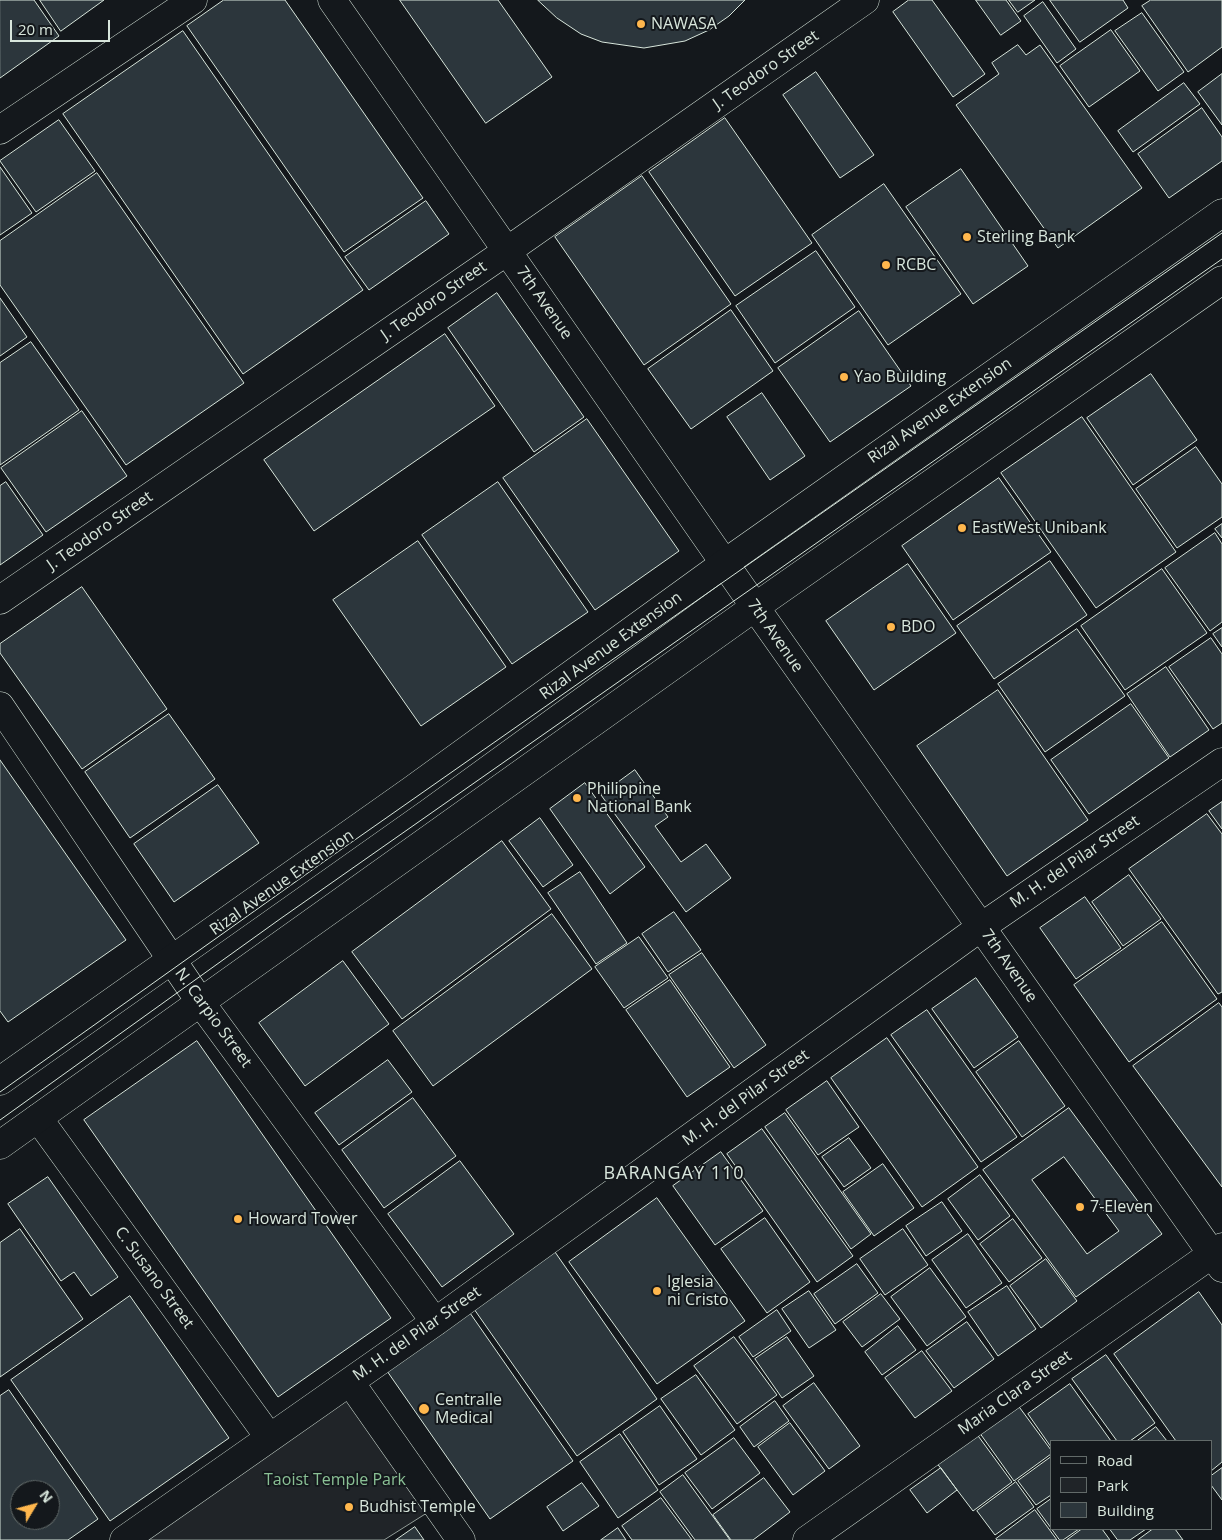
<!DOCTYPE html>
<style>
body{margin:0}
#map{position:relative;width:1222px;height:1540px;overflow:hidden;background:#14181c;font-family:"Open Sans",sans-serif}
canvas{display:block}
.legend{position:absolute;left:1050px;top:1440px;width:162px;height:90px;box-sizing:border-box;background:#14181c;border:1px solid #626a69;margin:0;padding:6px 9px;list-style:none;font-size:15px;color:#d8e6dc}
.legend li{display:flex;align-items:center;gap:10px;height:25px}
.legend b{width:25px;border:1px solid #626a69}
.north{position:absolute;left:10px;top:1480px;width:50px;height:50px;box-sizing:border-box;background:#14181c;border:1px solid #626a69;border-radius:50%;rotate:53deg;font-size:14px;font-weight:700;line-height:20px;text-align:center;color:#d8e6dc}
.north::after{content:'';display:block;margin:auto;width:18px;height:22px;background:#ffb74d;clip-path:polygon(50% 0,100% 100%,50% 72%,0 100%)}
.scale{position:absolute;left:10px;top:20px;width:100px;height:22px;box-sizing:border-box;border:2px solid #d8e6dc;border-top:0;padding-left:6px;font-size:15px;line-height:18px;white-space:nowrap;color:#d8e6dc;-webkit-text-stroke:4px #14181c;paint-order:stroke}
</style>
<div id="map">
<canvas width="1222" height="1540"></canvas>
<ul class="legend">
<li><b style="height:6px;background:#14181c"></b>Road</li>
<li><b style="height:14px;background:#202428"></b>Park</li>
<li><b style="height:14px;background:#2c363c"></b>Building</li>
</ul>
<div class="north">N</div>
<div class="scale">20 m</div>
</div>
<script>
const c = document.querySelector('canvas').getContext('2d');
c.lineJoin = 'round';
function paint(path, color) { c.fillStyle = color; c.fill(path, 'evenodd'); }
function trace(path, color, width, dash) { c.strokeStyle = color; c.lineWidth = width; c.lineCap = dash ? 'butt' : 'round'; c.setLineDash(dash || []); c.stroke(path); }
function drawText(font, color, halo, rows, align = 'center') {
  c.font = font + ' "Open Sans",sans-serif'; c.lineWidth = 4; c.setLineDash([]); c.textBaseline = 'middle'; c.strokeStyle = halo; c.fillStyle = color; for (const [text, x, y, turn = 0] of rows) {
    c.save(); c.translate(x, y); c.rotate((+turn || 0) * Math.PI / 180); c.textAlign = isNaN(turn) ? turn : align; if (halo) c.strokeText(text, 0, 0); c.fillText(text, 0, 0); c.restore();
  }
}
const green = new Path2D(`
 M350,1397L430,1511L384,1540H145Z`);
paint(green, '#202428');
trace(green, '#939e99', 1);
const building = new Path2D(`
 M0,0H34L59,36L0,78Z
 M40,0H104L61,31Z
 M224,0H285L423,198L344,252L187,26Z
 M400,0H498L552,77L486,123Z
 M538,0H745L729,16L709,30L685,41L644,48L602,42L581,34L557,18Z
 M909,0H932L985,74L953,97L893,12Z
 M976,0H1006L1021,21L1001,35Z
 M1009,0H1035L1018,12Z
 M1050,0H1123L1128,8L1080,42Z
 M1151,0H1222V47L1188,72L1142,6Z
 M1043,2L1076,49L1057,63L1024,16Z
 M1142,13L1184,72L1158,91L1115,31Z
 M1111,30L1140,71L1089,107L1060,66Z
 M183,31L363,290L243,374L63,114Z
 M1018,45L1026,55L1040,45L1142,188L1058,248L956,105L999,74L992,63Z
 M816,72L874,155L840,178L783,95Z
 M1222,74V125L1198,92Z
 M1184,83L1200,104L1133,152L1118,131Z
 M1202,108L1222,137V161L1169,198L1138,154Z
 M725,118L812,243L735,296L649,172Z
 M59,120L95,171L36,212L0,161Z
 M0,167L32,213L0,235Z
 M961,169L1028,266L973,304L906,207Z
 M97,173L244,383L126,465L0,285V241Z
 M642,176L731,304L644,365L555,237Z
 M884,184L961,294L888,345L812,235Z
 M426,201L449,234L369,290L345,257Z
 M816,251L855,307L775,363L736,306Z
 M497,293L584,417L534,452L448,328Z
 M0,298L27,337L0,356Z
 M731,310L773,371L691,429L648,369Z
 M859,311L911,386L830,442L778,368Z
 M445,334L495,406L314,531L264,460Z
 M31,342L79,410L0,465V363Z
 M1151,374L1197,440L1133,485L1087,418Z
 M762,393L805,456L770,480L727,417Z
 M82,411L127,476L46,532L1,468Z
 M1082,417L1176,552L1096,608L1001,473Z
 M587,419L679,551L595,610L503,478Z
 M1196,447L1222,484V517L1177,548L1136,489Z
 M999,478L1051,552L953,620L902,546Z
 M6,482L43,535L0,565V486Z
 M498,482L588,612L512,664L422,535Z
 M1222,524V538L1215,529Z
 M1215,533L1222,544V622L1210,631L1165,568Z
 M418,541L506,667L421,726L333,600Z
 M1050,561L1087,615L994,679L957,626Z
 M908,564L956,633L874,690L826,621Z
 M1162,569L1207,633L1125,690L1081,626Z
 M82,587L167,709L82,769L0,653V644Z
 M1222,628V647L1213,634Z
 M1077,629L1125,696L1045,752L998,684Z
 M1211,638L1222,654V723L1213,729L1169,667Z
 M1166,667L1209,730L1170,757L1127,694Z
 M998,690L1088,820L1007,876L917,746Z
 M1131,704L1169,758L1089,814L1051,760Z
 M169,714L215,779L130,838L85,772Z
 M0,760L126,940L8,1022L0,1011Z
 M635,770L668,817L655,826L681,862L706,844L731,878L686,912L601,795Z
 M585,783L645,867L610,894L550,809Z
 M218,785L259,843L174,902L134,844Z
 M1222,802V829L1209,811Z
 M1207,814L1222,834V992L1218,994L1129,869Z
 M540,818L573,865L543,887L509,841Z
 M502,841L551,909L402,1019L352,952Z
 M580,872L627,943L596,964L548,893Z
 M1129,875L1161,919L1123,946L1092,902Z
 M1085,897L1121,948L1076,979L1040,928Z
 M674,912L701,950L668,972L642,934Z
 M552,914L592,969L433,1086L393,1031Z
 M1162,922L1217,999L1129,1062L1074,985Z
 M639,937L668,978L624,1008L595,967Z
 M702,953L766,1045L734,1068L669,975Z
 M343,961L389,1024L305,1086L259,1023Z
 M976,978L1018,1037L974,1068L932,1009Z
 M670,980L730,1067L687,1097L626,1010Z
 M1219,1003L1222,1007V1187L1133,1066Z
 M927,1010L1017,1137L981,1162L891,1035Z
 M887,1038L978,1167L922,1207L831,1078Z
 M197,1041L391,1318L278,1397L84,1120Z
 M1019,1041L1065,1106L1022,1137L976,1072Z
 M388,1060L412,1092L339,1145L315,1113Z
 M827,1081L859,1127L818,1155L786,1110Z
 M413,1098L456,1156L384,1208L342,1150Z
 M1069,1108L1162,1234L1076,1297L983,1170ZM1064,1157L1119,1231L1087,1254L1032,1180Z
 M785,1113L871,1234L851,1249L765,1127Z
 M762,1129L853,1256L817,1282L727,1154Z
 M849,1138L871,1168L844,1187L822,1157Z
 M721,1152L763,1211L715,1245L673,1186Z
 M460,1161L514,1234L442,1287L388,1214Z
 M883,1164L914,1208L874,1236L843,1192Z
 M980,1175L1010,1216L978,1240L948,1199Z
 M48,1177L118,1277L91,1296L74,1272L61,1281L8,1204Z
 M657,1198L745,1321L657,1384L569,1262Z
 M942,1202L962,1231L926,1256L906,1226Z
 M765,1218L810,1282L767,1313L721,1249Z
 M1013,1219L1042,1258L1009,1282L980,1244Z
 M20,1229L83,1319L0,1377V1243Z
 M903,1229L928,1265L885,1295L860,1259Z
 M968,1234L1002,1283L966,1308L932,1260Z
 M555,1252L657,1399L577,1456L474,1309Z
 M1046,1259L1077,1301L1041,1328L1010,1286Z
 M857,1264L878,1293L835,1324L814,1294Z
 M930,1268L966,1317L927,1346L891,1297Z
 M1007,1286L1036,1329L998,1356L968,1312Z
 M809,1291L836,1330L809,1348L782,1309Z
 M1199,1292L1222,1325V1462L1211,1471V1441H1176L1114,1354Z
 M881,1294L900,1319L862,1347L843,1322Z
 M130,1296L229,1438L110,1521L11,1380Z
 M777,1310L791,1331L753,1357L739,1337Z
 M470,1313L573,1461L490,1519L387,1371Z
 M967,1322L994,1359L954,1388L926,1351Z
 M898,1326L916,1350L882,1375L865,1352Z
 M734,1337L777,1395L737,1424L694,1366Z
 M787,1337L814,1376L782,1398L755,1359Z
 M922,1351L952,1391L915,1418L885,1378Z
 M1106,1355L1155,1423L1130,1441H1117L1072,1379Z
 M696,1375L735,1430L701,1455L661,1399Z
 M814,1383L860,1446L829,1469L783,1406Z
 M1070,1384L1111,1441H1051V1447L1028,1414Z
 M9,1390L98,1519L68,1540H0V1396ZM20,1490H50V1520H20Z
 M775,1401L789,1421L754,1447L740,1427Z
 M1017,1404L1051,1450V1454L1014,1481L979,1432Z
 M660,1406L697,1459L659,1485L623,1432Z
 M790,1423L825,1471L793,1495L758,1447Z
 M1156,1427L1167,1441H1137Z
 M976,1433L1012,1482L973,1511L936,1462Z
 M620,1434L658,1490L618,1518L580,1462Z
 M734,1438L760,1473L712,1509L685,1473Z
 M1051,1457V1495L1036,1505L1018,1481Z
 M941,1468L957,1490L927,1513L910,1490Z
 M1222,1468V1500L1211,1485V1476Z
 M683,1475L730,1540H695L660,1492Z
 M764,1478L790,1512L753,1540H731L713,1515Z
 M1016,1482L1034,1507L995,1535L977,1511Z
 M582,1483L599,1506L563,1531L547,1507Z
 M661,1498L692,1540H632L622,1526Z
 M1051,1499V1528L1037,1509Z
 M1035,1510L1057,1540H997L996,1539Z
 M415,1527L424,1540H396Z
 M618,1528L626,1540H601Z
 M1052,1529H1079L1063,1540H1060Z
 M1082,1529H1102L1110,1540H1067Z
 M1110,1529H1146L1130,1540H1118Z
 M1153,1529H1175L1183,1540H1138Z`);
paint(building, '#2c363c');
trace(building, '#d8e6dc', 1);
const minor = new Path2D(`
 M332,0L755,607L1222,1268
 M0,130L193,0
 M0,600L507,251L865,0
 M0,706L201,1003L435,1322
 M38,1118L269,1437
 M350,1382L461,1540
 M124,1540L435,1322L981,927L1222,762
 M807,1540L1222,1247`);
const major = new Path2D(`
 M0,1081L412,790L725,563L1222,213
 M0,1145L755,607L1222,280`);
trace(minor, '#d8e6dc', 29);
trace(major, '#d8e6dc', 29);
trace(minor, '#14181c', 28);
trace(major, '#14181c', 28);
trace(new Path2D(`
 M0,1092L329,858L1222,233
 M0,1120L280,919L1222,259`), '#d8e6dc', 1);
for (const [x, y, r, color] of [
 [641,24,5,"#ffb74d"],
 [967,237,5,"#ffb74d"],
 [886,265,5,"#ffb74d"],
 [844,377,5,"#ffb74d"],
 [962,528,5,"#ffb74d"],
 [891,627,5,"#ffb74d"],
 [577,798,5,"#ffb74d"],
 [1080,1207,5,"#ffb74d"],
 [238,1219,5,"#ffb74d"],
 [657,1291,5,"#ffb74d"],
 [424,1409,6,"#ffb74d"],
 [349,1507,5,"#ffb74d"]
]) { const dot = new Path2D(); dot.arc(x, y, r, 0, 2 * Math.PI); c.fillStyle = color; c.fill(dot); trace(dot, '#14181c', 2); }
drawText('16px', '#d8e6dc', '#14181c', [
 ["NAWASA",651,24],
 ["Sterling Bank",977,237],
 ["RCBC",896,265],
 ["Yao Building",854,377],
 ["EastWest Unibank",972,528],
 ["BDO",901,627],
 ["Philippine",587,789],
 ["National Bank",587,807],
 ["7-Eleven",1090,1207],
 ["Howard Tower",248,1219],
 ["Iglesia",667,1282],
 ["ni Cristo",667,1300],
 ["Centralle",435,1400],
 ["Medical",435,1418],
 ["Budhist Temple",359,1507]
], 'left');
drawText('16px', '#d8e6dc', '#14181c', [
 ["J. Teodoro Street",766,70,-35],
 ["J. Teodoro Street",434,301,-35],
 ["7th Avenue",544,303,55],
 ["Rizal Avenue Extension",940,411,-35],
 ["J. Teodoro Street",100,531,-35],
 ["7th Avenue",775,636,55],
 ["Rizal Avenue Extension",611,646,-36],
 ["M. H. del Pilar Street",1075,862,-34],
 ["Rizal Avenue Extension",282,883,-35],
 ["7th Avenue",1009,966,55],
 ["N. Carpio Street",213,1018,54],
 ["M. H. del Pilar Street",746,1098,-36],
 ["C. Susano Street",154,1278,54],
 ["M. H. del Pilar Street",417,1334,-35],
 ["Maria Clara Street",1015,1393,-35]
]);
drawText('16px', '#8ac095', '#14181c', [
 ["Taoist Temple Park",335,1480]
]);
c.letterSpacing = '1px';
drawText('18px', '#d8e6dc', '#14181c', [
 ["BARANGAY 110",674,1174]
]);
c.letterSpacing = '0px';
</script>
